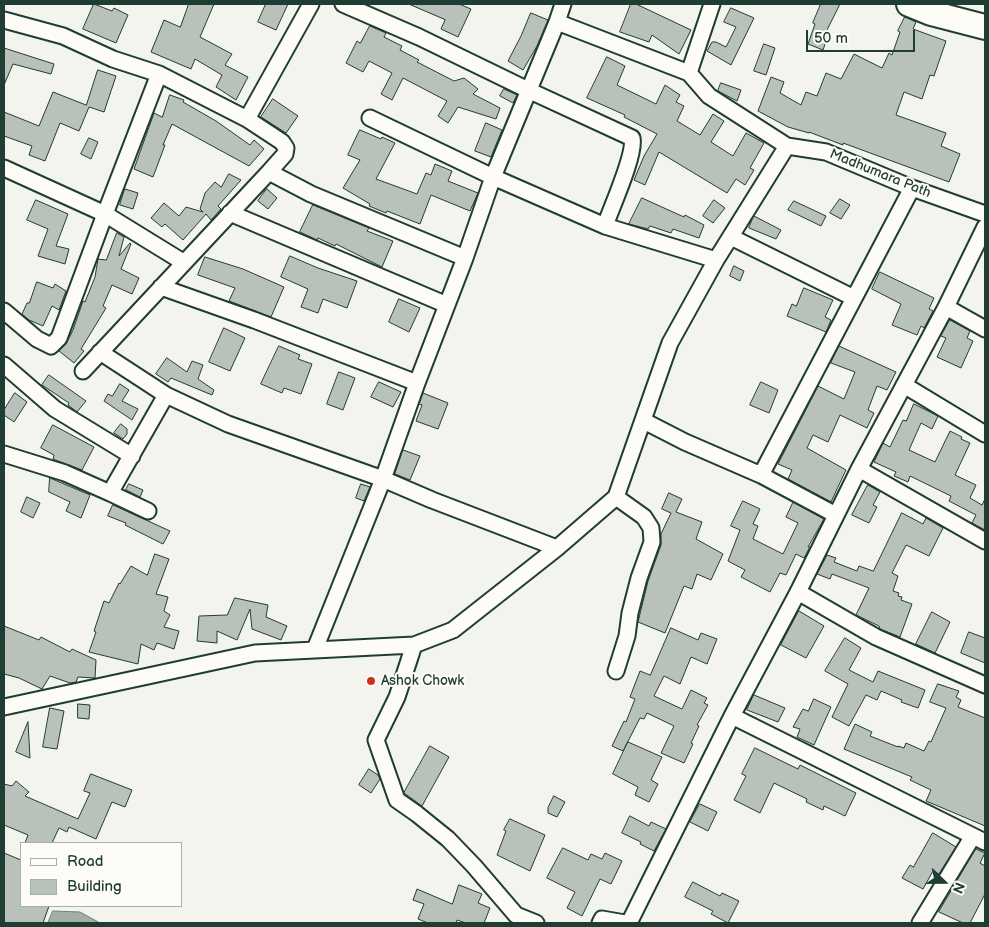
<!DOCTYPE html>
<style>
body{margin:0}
#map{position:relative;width:989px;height:927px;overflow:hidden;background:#f4f4ef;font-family:"Balsamiq Sans",sans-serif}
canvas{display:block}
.frame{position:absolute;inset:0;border:5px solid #1f3d34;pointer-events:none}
.legend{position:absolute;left:20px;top:842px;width:162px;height:65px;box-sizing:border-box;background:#fdfcf7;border:1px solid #a4b0a9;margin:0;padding:6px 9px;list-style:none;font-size:15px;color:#1f3d34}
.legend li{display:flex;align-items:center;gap:10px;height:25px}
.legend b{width:25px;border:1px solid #a4b0a9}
.north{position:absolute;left:919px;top:857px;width:50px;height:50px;-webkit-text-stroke:4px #fdfcf7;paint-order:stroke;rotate:112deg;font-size:14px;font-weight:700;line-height:20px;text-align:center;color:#1f3d34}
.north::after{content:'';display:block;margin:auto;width:18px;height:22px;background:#1f3d34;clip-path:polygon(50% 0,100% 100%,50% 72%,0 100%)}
.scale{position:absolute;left:806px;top:30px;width:109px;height:22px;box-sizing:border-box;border:2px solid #1f3d34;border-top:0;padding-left:6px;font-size:15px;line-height:18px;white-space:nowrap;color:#1f3d34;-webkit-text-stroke:4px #fdfcf7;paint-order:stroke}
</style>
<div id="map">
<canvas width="989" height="927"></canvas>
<div class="frame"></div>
<ul class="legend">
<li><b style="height:6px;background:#fdfcf7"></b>Road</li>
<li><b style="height:14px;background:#b9c1bb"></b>Building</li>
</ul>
<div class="north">N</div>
<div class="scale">50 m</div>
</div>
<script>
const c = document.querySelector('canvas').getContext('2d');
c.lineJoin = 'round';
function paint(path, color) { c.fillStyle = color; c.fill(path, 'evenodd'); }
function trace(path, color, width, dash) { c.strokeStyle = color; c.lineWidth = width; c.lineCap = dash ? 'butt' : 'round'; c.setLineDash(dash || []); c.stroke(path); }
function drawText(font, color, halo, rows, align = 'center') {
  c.font = font + ' "Balsamiq Sans",sans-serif'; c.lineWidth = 4; c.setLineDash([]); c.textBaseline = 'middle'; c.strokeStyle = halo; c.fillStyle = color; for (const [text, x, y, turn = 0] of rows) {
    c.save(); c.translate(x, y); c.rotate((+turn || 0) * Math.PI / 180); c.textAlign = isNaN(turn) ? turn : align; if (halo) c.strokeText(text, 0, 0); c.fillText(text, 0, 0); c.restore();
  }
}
const water = new Path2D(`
 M53,911L80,912L100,923H48Z`);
paint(water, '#a3aea7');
trace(water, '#6e8179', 1);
const building = new Path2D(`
 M94,4L112,11L114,8L128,15L116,43L83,29Z
 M189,4H214L200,37L232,54L225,65L248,77L236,100L216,87L222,75L195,59L191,69L151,52L164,20L180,27Z
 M266,4H288L276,30L258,22Z
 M409,4H459L471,9L458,37L441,29L445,20Z
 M631,4H636L691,30L679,54L652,35L649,42L620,32Z
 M821,4H840L826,32L829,33L823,50L808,44L815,24L813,23Z
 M731,8L754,18L731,65L707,51L712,42H716L726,47L736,27L724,22Z
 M531,13L548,20L537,46L523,70L508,61L521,36Z
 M905,17L916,22L913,29L946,41L934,76L930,75L922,99L904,92L896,115L946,133L941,146L960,154L949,182L843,143V145L809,132V133L788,127L758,111L771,77L784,82L780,93L801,105L806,92L817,96L826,73L841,79L854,54L882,68L889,53L892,55L900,32L898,31Z
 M370,26L386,33L384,37L402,46L400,50L419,60L417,62L454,81L464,78L478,89L473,94L500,108L496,119L458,107L448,123L438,116L447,101L403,78L392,100L381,94L392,73L369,61L363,72L346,63L357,41L360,43Z
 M764,44L775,48L766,75L754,71Z
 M4,48L54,64L51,74L13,64L4,85Z
 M607,57L625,66L617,85L656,104L665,85L680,95L676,102L684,106L677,121L700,135L713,114L724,121L711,142L733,156L746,133L764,143L750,168L754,170L745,185L736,179L727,193L659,152L645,185L634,180L644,156L657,134L624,117L625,115L587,98Z
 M98,70L116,76L104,112L89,107L79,131L60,123L45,161L29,155L32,146L4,136V112L39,126L53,92L86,105Z
 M721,83L741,90L737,101L718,91Z
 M504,89L517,95L513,103L500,96Z
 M170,95L184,100L183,102L216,121L250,145L254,140L264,149L249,166L172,124L163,145H165L153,177L134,169L154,113L162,117Z
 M273,99L298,116L286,133L261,117Z
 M486,123L502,130L491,157L475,151Z
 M360,130L381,139L382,137L395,143L376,179L417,194L426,173L431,175L435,164L452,171L448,181L478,193L470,211L431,195L420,224L387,211L386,213L369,206L370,204L343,188L360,160L348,155Z
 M89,138L98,142L91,159L81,154Z
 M229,174L241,180L218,206L221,209L211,220L206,214L183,240L165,224L162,227L151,218L164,203L179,216L186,207L203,212L200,209L205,193L215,182L221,187Z
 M125,189L138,193L133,209L120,205Z
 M267,189L277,198L268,209L258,201Z
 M642,198L684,217L685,215L704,225L699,238L673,229L671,233L650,226L648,229L629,224Z
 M840,199L850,205L841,219L830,213Z
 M36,200L68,214L56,246L69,249L65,264L38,256L48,229L27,220Z
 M714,200L725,208L713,223L703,216Z
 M794,201L826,216L821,226L788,210Z
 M313,205L369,228L367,231L393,241L382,267L336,244L335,246L318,238L317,240L300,232Z
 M754,216L781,230L776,239L749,228Z
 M117,233L124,237L119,256L130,243L131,244L121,269L139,278L132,294L112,285L103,306L106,308L81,349L84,351L74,363L59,351L66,344L73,330L83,301L85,302L95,277L98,259L106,260Z
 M290,256L318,268L357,281L347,308L323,299L318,313L301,307L308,289L281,277Z
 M205,257L243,269L284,287L271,317L229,301L235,288L198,275Z
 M734,266L744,271L740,281L730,276Z
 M880,272L934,298L929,309L933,311L924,328L921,326L917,335L892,325L901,304L872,289Z
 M37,282L53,288L55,284L66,291L59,310L52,306L43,326L29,320L22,314L27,303H29Z
 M804,288L833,300L825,317L831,320L826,332L787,316L792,304L796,306Z
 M399,299L420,308L409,332L389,322Z
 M950,320L970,331L967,338L973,341L961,368L937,357L946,338L941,336Z
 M224,328L245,338L230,371L209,362Z
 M279,346L300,355L298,359L312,364L301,394L284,388L282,393L261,384Z
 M839,346L896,372L887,390L877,386L868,410L874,413L867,428L840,415L828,442L813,435L807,448L846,470L831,502L788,479L792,470L778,464L818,386L844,399L855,372L831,363Z
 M167,358L187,372L192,361L203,365L198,379L214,390L212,395L171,378L168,382L156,374Z
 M339,372L355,378L343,410L327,404Z
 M49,375L86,401L77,412L68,405L69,403L42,385Z
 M379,382L401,392L393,407L371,397Z
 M761,382L778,390L769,413L750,405Z
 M120,384L129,390L122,401L138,409L132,420L104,401L108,394L112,396Z
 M15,393L27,402L14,422L4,415V410Z
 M423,393L448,403L438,429L416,421L422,405L419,404Z
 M914,404L938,416L932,429L921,423L909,450L935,462L950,431L962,437L961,439L970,443L955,475L976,485L970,498L982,505L985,499V530L972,523L976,515L949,501L951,496L910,476L908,482L894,476L896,472L874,462L883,443L890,447L903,420L906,421Z
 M121,424L127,429V434L123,439L114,433Z
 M53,425L94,447L82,470L53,459L54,455L41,448Z
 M403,450L420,456L410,480L395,474Z
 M50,478L90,495L81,518L66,511L70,502L49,492Z
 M129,484L143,490L140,497L126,490Z
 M361,484L370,487L364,501L356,498Z
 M868,485L880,492L873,505L877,507L869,523L852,515Z
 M669,493L682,499L676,512L702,522L696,539L723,554L711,580L697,574L692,589L684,586L665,633L638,622L648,581L661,545V534L671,513L662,509Z
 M27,497L40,503L33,518L21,512Z
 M743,501L760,509L753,524L758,526L753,539L783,554L798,523L786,517L793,502L824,519L808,547H810L804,558L796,554L786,575L780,573L770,592L741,577L745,570L728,561L740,530L731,526Z
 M113,505L170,531L163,544L125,525L126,523L108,516Z
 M902,513L923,524L926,518L943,528L929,556L906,545L892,573L898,576L893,591L899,593L898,596L902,597L901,600L912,604L900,637L880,629L879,626L856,615L869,588L832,574L830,579L817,574L827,555L836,558L834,562L857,571L859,566L873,571Z
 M155,554L169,559L156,594L168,597L164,611L170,615L164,627L179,631L174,649L157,643L154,650L141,644L138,664L89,652L96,632L94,631L104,601L109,603L119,583L120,584L131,566L147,575Z
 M235,598L268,605L266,617L287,626L281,640L252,629L250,609L237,640L217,631V643L197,641L199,616L227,615Z
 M799,611L824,626L806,658L781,645Z
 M932,612L950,622L935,653L916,644Z
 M4,626L39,640L41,637L70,652L72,649L96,660L95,678L78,677L76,682L70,683L50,676L42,689L19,678L4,674Z
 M671,628L698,640L701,633L717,639L707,664L691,657L680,684L664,676L654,696L682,709L691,690L707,698L704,703L708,705L697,725L699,726L691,743L693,744L684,763L661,753L674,726L647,713L644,719L640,718L623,751L612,746L624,721L626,722L635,699L630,697L640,671L650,675Z
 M969,632L985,638V663L961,653Z
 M845,638L861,648L849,670L873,682L878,671L925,690L918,708L901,702L902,700L881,691L877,700L866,695L849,726L832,717L848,684L825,671Z
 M938,684L959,691L956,697L961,700L958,707L985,718V826L926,801L931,790L910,780L912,777L844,749L855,724L872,732L870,736L898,747V746L904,748L906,743L924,751L929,741L931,742L946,708L930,702Z
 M754,695L785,708L778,722L747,710Z
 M814,699L831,707L814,745L797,737L800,729L793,727L803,709L808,711Z
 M78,704L90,705L89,719L78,718Z
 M50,708L64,711L57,749L43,747Z
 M28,722L30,758L16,752Z
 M628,742L662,757L651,780L658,784L649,802L635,795L638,787L613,774Z
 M430,746L449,757L422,806L404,793Z
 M755,748L798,769L800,765L856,793L845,816L824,806L823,810L806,802L807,799L774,783L760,813L734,800L746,776L742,774Z
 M369,769L378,775L380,779L371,793L359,785Z
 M91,774L132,790L125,807L112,802L96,839L69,827L67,832L59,828L52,843H25L28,835L4,825V784L12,786L16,781L29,792L25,796L78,819L90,793L84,791Z
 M554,796L565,802L557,817L548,813V808Z
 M700,804L717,812L708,831L690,822Z
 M630,816L649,826L651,822L666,829L654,851L640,844L641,842L622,833Z
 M510,819L545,835L530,871L497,855L506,831L504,830Z
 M933,833L956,847L939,874L933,871L923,889L902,878L910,865L913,867Z
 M563,848L588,860L591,854L602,859L605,853L622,861L611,884L600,879L582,916L567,908L575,892L547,878Z
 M976,849L985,853L980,863L985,866V894L970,923H963L939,912Z
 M4,853L21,860V906H49L43,923H4Z
 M693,882L720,896L722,893L739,901L728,923L711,914L713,911L685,897Z
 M459,885L482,894L478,903L490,908L484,923H466L457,920L456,923H428L418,919L424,904L413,900L417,889L452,904Z`);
paint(building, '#b9c1bb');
trace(building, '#1f3d34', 1);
const street = new Path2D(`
 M343,4L419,37L528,90L632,138C636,154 611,208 605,226
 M712,4L689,73L709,96L787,146L826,152L912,188L985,214
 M4,20L63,36L113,59L159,74L247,119L282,142L286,148L285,154L269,172L83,371
 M557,22L689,73
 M370,118L493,177L605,226L716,260
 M247,119L311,4
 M4,168L105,214L183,262
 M269,172L311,194L465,258
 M230,213L447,305
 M731,237L854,298
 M161,287L254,320L417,383
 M946,307L985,329
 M4,311L37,339L51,346L59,338L105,214L159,74
 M100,352L166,395L228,424L383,479L432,500L557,548
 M4,365L55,409L132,456
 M904,385L985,434
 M644,421L685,442L761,475L836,515
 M4,454L65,473L110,493
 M859,469L985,541
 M761,475L912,188
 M616,497L644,517L651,528L652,542L639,578L630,613L627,636L616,671
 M148,511L110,493L166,395
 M798,592L876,637L985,685
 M414,645L397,697L376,740L397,800L417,814L448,839L474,866L516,915L536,923
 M315,649L383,479L417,383L465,258L493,177L557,22L563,4
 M4,707L255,653L414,645L453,630L557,548L616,497L670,343L716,260L787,146
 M732,716L985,842
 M600,923L602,919L625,923
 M629,923L732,716L798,592L859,469L946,307L985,227
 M920,923L973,836`);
const primary = new Path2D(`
 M909,4L931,13L985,27`);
trace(street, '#1f3d34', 19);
trace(primary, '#1f3d34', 28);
trace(street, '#fdfcf7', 15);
trace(primary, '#fdfcf7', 24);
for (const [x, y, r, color] of [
 [371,681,5,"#c8321e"]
]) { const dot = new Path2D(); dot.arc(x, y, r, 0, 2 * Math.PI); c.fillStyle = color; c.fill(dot); trace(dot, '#fdfcf7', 2); }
drawText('14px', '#1f3d34', '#fdfcf7', [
 ["Madhumara Path",880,174,22]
]);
drawText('14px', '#1f3d34', '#fdfcf7', [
 ["Ashok Chowk",381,681]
], 'left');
</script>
